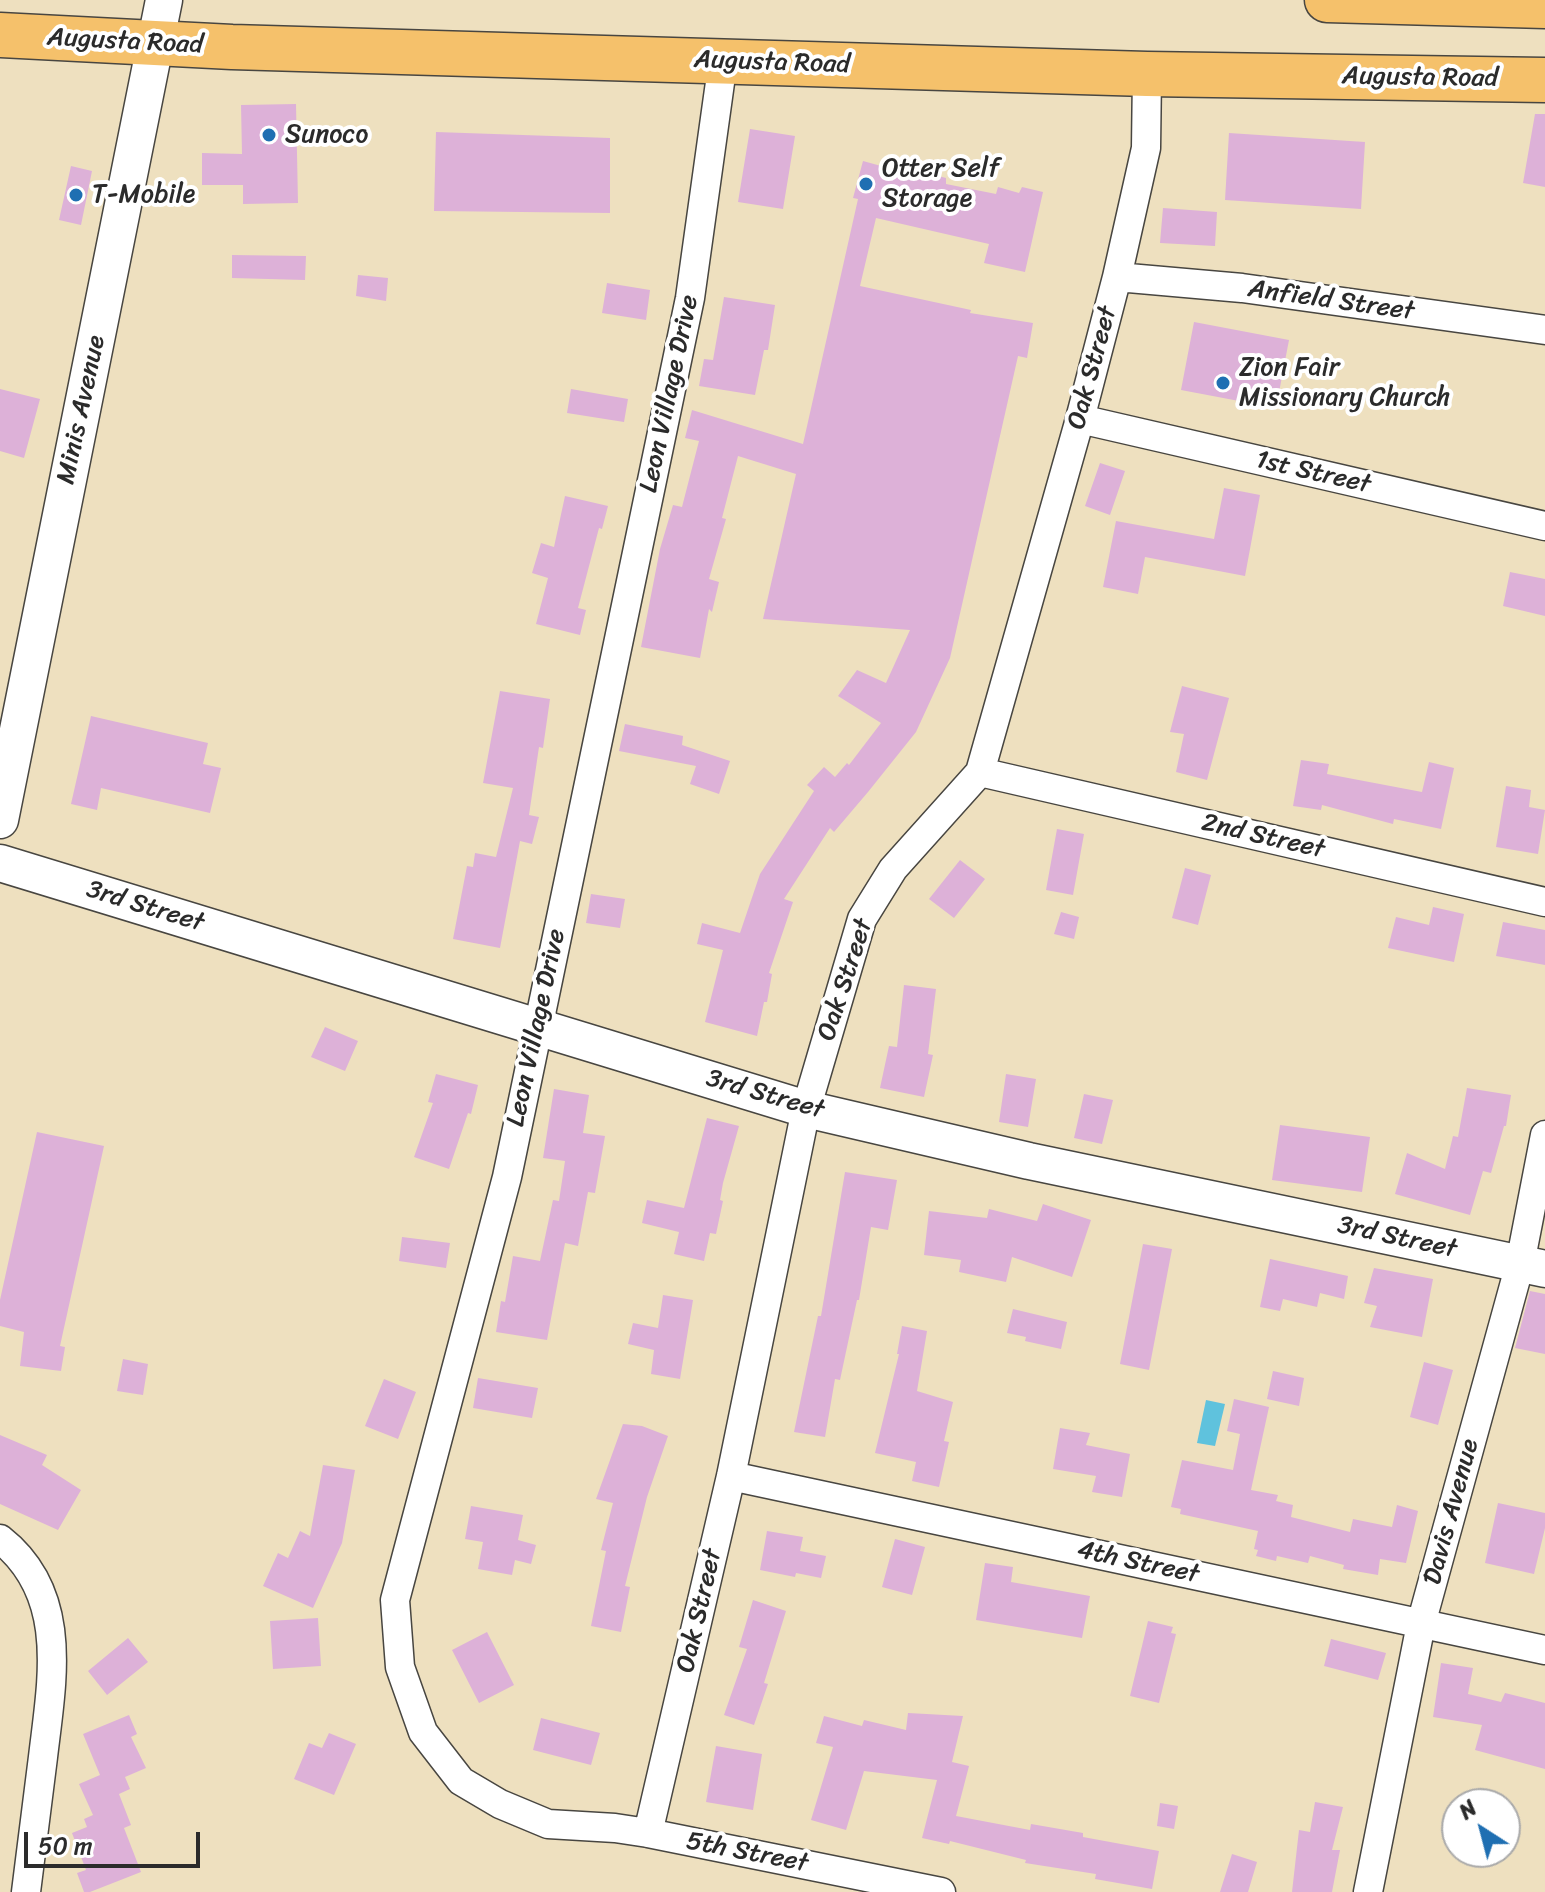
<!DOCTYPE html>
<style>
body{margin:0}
#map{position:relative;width:1545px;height:1892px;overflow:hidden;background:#eee0bf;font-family:Sriracha,sans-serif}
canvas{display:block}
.north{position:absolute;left:1441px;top:1788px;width:80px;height:80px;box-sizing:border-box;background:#fff;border:2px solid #aaa;border-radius:50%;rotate:324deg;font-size:22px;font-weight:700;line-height:32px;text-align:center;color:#2b2b2b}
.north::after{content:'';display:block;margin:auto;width:28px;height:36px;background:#1f6fb2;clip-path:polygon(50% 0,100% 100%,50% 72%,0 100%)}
.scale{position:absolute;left:24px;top:1832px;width:176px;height:36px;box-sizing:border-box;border:4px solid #2b2b2b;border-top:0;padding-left:10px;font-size:24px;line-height:28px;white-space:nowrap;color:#2b2b2b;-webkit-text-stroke:6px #fff;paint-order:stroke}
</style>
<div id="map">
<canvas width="1545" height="1892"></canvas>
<div class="north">N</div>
<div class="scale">50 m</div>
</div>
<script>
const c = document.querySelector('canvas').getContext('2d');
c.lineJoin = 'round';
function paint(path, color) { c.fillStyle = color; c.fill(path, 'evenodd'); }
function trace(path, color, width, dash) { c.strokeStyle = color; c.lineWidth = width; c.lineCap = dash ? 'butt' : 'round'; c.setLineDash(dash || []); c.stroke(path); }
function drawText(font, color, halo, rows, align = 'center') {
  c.font = font + ' Sriracha,sans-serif'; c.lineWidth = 8; c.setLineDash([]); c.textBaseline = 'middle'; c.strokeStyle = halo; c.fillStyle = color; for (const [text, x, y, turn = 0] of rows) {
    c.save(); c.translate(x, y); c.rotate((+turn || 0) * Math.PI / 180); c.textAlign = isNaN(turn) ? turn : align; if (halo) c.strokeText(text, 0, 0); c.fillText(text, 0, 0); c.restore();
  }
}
paint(new Path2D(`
 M1206,1400L1225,1404L1215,1446L1197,1443Z`), '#5fc2dd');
paint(new Path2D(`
 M296,104L298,203L243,204V185H202V153L242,154L241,105Z
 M1535,114H1545V187L1523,183Z
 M750,129L795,136L783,209L738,202Z
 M436,132L610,138V213L434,211Z
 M1229,133L1365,142L1361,209L1225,200Z
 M863,161L910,174L912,169L946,178V184L996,194L998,187L1019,193L1022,187L1043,192L1025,272L984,263L989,244L876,218L860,286L971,310L970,313L1033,323L1027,358L1018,356L950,658L916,732L868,792L834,832L830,828L784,899L793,902L769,973L772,974L767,1002H764L757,1036L705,1022L723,950L697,944L702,923L740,933L760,874L814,791L807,785L824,767L835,777L847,763L849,765L881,723L838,696L857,670L886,683L910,630L763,619L796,474L738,456L722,518L726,519L709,579L719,582L712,612L709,609L700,658L641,647L660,549L673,505L682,507L699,441L685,438L692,410L803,444L858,199L853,198Z
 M71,166L92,171L81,225L59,220Z
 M1163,208L1217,212L1215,246L1160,243Z
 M232,255L306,256L305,280L232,278Z
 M358,275L388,278L386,301L356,296Z
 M607,283L650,290L646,320L602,313Z
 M724,297L775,305L768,350H764L755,395L699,386L704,359L713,360Z
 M1194,322L1289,340L1276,408L1181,390Z
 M0,389L40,399L24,458L0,451Z
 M571,389L628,399L624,422L567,413Z
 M1100,463L1125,471L1110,515L1085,506Z
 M1224,488L1260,495L1245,576L1145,557L1138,594L1103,587L1116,521L1214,539Z
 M565,496L608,506L602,529L599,528L578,608L586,610L580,635L536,624L548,578L532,573L541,543L554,547Z
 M1510,572L1545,579V616L1503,606Z
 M1182,686L1229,698L1207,780L1176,772L1184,734L1170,732Z
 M500,691L550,699L543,748L539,747L529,815L539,817L532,844L520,841L500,948L453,939L467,866L473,867L475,853L496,857L513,788L483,783Z
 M91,716L208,743L203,764L221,768L210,813L101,788L97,810L71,804Z
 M625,724L683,736L682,745L730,761L719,794L690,784L696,766L619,751Z
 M1301,760L1329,764L1327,774L1422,792L1429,762L1454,768L1441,829L1394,819L1393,824L1322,805L1321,810L1293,806Z
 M1506,786L1531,790L1529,807L1545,810L1538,854L1496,847Z
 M1057,829L1084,834L1073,895L1046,890Z
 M960,860L985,879L954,918L929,899Z
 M1185,868L1211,875L1198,925L1172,918Z
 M591,894L625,899L620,928L586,923Z
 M1433,907L1464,914L1454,962L1388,948L1396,917L1429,925Z
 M1061,912L1079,917L1074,939L1054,934Z
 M1503,922L1545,930V965L1496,956Z
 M904,985L936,989L928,1054L933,1055L924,1097L880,1088L889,1046L897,1047Z
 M325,1027L358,1041L345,1071L311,1057Z
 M436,1074L478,1085L471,1114L468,1113L449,1169L414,1157L433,1103L428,1102Z
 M1006,1074L1036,1079L1028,1127L999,1122Z
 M1467,1088L1511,1095L1506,1126H1504L1491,1173L1483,1171L1470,1215L1395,1194L1407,1153L1445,1169L1453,1136L1458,1137Z
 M554,1089L589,1095L583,1133L605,1136L595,1193L588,1192L578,1246L565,1243L547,1340L496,1332L501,1301L505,1302L513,1256L540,1261L553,1200L559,1201L565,1161L543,1158Z
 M1084,1094L1113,1100L1102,1144L1074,1138Z
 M707,1118L739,1126L723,1183L720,1200L723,1201L716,1234L710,1233L704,1261L674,1254L679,1232L642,1223L647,1200L684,1208Z
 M1280,1125L1370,1137L1362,1192L1272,1180Z
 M37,1132L104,1146L60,1346L65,1347L61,1371L20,1366L24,1332L0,1326V1300Z
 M845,1172L897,1180L888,1230L871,1227L859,1300H857L840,1380L835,1379L825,1437L794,1432L818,1316H821Z
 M1043,1204L1091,1220L1072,1277L1012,1257L1006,1282L959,1272L961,1260L924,1255L929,1211L987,1218L989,1209L1037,1221Z
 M402,1237L450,1243L446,1268L399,1261Z
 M1143,1244L1172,1249L1149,1370L1120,1364Z
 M1270,1259L1348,1276L1344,1299L1320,1293L1317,1307L1283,1299L1280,1311L1260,1307Z
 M1374,1268L1433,1279L1422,1337L1370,1327L1377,1306L1364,1303Z
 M1530,1291L1545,1294V1354L1515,1348Z
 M663,1295L693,1300L680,1379L651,1374L654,1350L628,1344L633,1323L658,1328Z
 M1013,1309L1067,1322L1061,1349L1025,1341L1026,1337L1007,1333Z
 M902,1326L927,1331L917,1391L953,1402L944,1441L949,1442L939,1487L912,1481L916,1462L875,1453L899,1354H897Z
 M123,1359L148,1364L143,1395L117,1391Z
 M1424,1362L1453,1370L1438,1425L1410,1417Z
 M1273,1371L1304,1378L1299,1406L1267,1399Z
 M478,1378L538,1388L532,1418L473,1408Z
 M384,1379L416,1392L398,1439L365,1426Z
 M1234,1399L1269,1407L1251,1490L1278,1495L1276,1501L1293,1505L1291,1517L1350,1532L1353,1519L1392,1527L1397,1505L1418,1511L1406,1563L1380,1559L1378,1575L1343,1569L1344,1565L1310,1556L1308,1563L1277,1556L1276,1561L1256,1556L1258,1550L1254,1549L1258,1531L1180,1514L1181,1509L1171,1507L1182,1460L1233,1470L1240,1434L1227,1431Z
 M623,1424L642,1426L668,1436L647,1497L625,1586L630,1587L621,1632L591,1626L606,1551L601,1550L613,1503L596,1499Z
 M1060,1428L1090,1433L1086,1445L1130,1454L1122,1497L1092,1492L1096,1476L1053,1469Z
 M0,1435L47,1455L42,1465L81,1490L58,1530L0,1504Z
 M323,1465L355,1470L342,1543L313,1608L263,1586L278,1553L288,1558L300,1531L310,1536Z
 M1498,1503L1545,1513V1528L1534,1574L1485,1563Z
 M471,1506L523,1515L518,1540L536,1545L531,1564L515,1560L512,1575L478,1569L483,1542L465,1539Z
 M767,1531L803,1537L800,1551L826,1556L821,1578L796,1573L795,1577L760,1570Z
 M895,1539L925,1547L912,1595L882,1587Z
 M985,1563L1013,1567L1011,1582L1090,1596L1082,1638L976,1620Z
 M753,1600L786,1611L764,1683L768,1684L754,1725L724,1715L747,1649L739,1647Z
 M318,1618L321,1666L273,1669L270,1621Z
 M1148,1621L1173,1627L1171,1633L1176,1634L1159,1703L1130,1696Z
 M487,1632L514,1685L479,1703L452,1650Z
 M128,1638L148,1662L107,1695L88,1671Z
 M1331,1639L1386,1653L1378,1680L1324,1666Z
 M1441,1663L1473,1668L1468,1694L1501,1702L1505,1693L1545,1703V1769L1475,1750L1482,1725L1433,1717Z
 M908,1713L963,1716L952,1762L969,1766L956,1816L1030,1830L1031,1824L1083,1833V1837L1159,1851L1152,1889L1095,1879L1096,1874L1025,1863L1026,1860L950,1841L949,1844L922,1838L937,1780L864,1771L846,1830L811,1820L833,1747L816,1743L824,1716L862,1726L864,1720L906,1730Z
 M129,1715L137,1734L131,1737L146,1768L125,1777L130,1789L119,1794L131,1825L124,1828L141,1872L90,1892H84L77,1873L86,1870L72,1833L87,1827L84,1819L93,1815L79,1784L100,1775L83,1734Z
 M541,1718L600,1733L591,1765L533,1750Z
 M329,1733L356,1744L334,1795L294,1779L309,1743L322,1748Z
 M716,1746L762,1754L753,1810L706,1802Z
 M1315,1802L1343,1807L1332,1850H1340L1332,1892H1292L1299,1830L1310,1832Z
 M1160,1803L1178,1806L1174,1829L1157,1826Z
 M1232,1854L1257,1862L1248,1892H1220Z`), '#ddb1d8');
const minor = new Path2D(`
 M723,61L690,298L507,1177L395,1600L400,1667L423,1732L461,1781L500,1804L548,1824L615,1828L648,1833L941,1892
 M1117,277L1242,288L1545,330
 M1080,419L1545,526
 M980,772L1545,902
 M731,1476L1545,1650
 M0,1539C70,1594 52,1680 43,1757C37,1802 32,1847 26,1892
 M648,1833L731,1476L806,1109L862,919L893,869L980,772L1080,419L1117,277L1146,148L1147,74
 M1368,1892L1421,1624L1520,1264L1545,1135`);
const tertiary = new Path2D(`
 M0,820L164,0
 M0,863L806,1109L1029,1161L1545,1269`);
const trunk = new Path2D(`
 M0,35L232,47L1147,74L1545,80`);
const motorway = new Path2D(`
 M1327,0L1545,6`);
trace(minor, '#484641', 31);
trace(tertiary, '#484641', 39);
trace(trunk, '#484641', 47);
trace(motorway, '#484641', 47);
trace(minor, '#fff', 28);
trace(tertiary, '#fff', 36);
trace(trunk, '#f5c16b', 44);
trace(motorway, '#f5c16b', 44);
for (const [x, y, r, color] of [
 [269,135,8,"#1f6fb2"],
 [866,184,8,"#1f6fb2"],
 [76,195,8,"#1f6fb2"],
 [1223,383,8,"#1f6fb2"]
]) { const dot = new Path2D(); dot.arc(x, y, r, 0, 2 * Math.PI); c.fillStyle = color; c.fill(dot); trace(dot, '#fff', 3); }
drawText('26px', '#2b2b2b', '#fff', [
 ["Augusta Road",125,42,3],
 ["Augusta Road",772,63,2],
 ["Augusta Road",1420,78,1],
 ["Anfield Street",1331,301,8],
 ["Oak Street",1093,368,-75],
 ["Leon Village Drive",670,394,-78],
 ["Minis Avenue",82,410,-78],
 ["1st Street",1313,473,13],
 ["2nd Street",1263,837,13],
 ["3rd Street",145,907,17],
 ["Oak Street",846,980,-72],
 ["Leon Village Drive",537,1028,-78],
 ["3rd Street",765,1095,16],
 ["3rd Street",1397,1238,12],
 ["Davis Avenue",1452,1512,-75],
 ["4th Street",1138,1563,12],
 ["Oak Street",700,1611,-77],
 ["5th Street",747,1853,11]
]);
drawText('26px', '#2b2b2b', '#fff', [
 ["Sunoco",285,135],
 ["Otter Self",882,169],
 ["Storage",882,199],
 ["T-Mobile",92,195],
 ["Zion Fair",1239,368],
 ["Missionary Church",1239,398]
], 'left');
</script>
